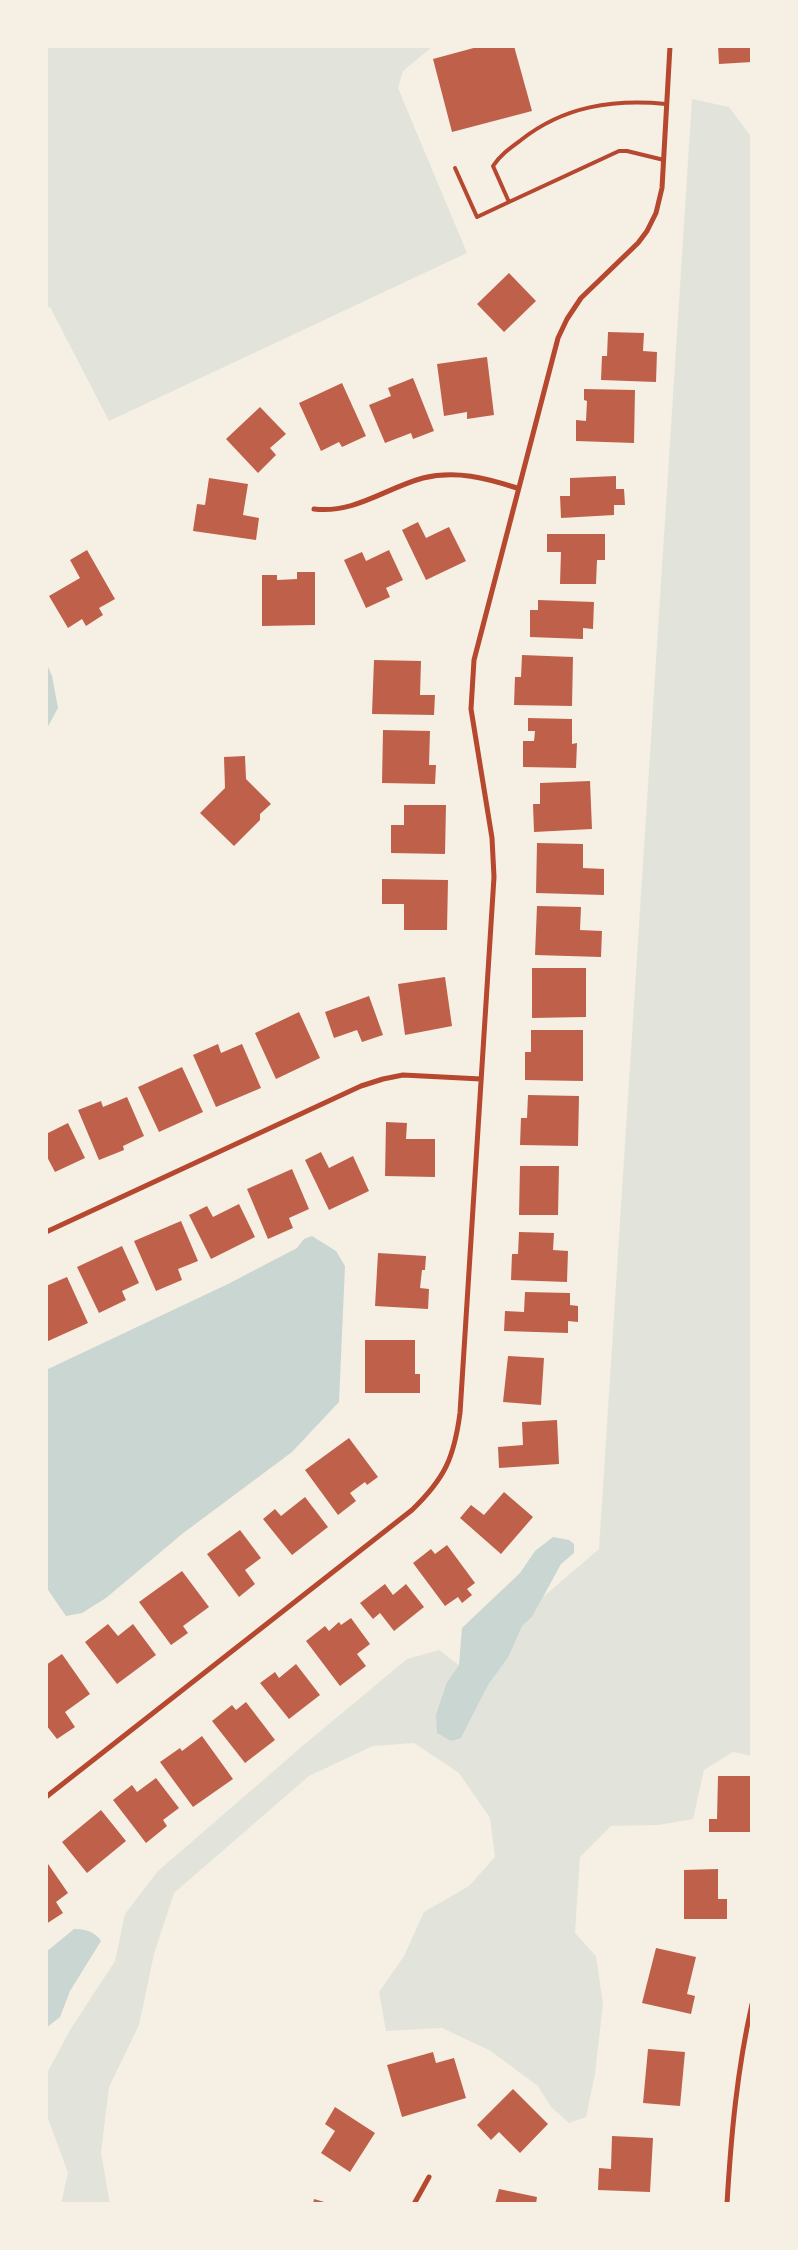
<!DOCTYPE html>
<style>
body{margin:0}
#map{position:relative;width:798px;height:2250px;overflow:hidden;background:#f6efe4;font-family:Commissioner,sans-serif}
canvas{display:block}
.frame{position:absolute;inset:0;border:48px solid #f6efe4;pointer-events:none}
</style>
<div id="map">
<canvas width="798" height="2250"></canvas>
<div class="frame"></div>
</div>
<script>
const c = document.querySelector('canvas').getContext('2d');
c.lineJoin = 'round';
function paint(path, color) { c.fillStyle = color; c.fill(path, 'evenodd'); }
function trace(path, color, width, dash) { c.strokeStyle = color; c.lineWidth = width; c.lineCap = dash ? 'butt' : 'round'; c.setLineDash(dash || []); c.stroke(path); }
paint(new Path2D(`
 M46,46H433L403,71L398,88L467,253L109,421L50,307L46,308Z
 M692,99L729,107L752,138V1756L733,1752L704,1770L693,1819L658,1825L611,1826L580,1857L575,1933L596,1956L603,2004L595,2074L586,2117L569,2123L551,2107L538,2086L489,2050L442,2028L386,2031L379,1992L404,1956L424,1912L469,1886L495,1857L490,1818L459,1773L414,1743L373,1746L309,1776L174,1893L154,1954L139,2025L109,2087L101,2153L110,2204H61L68,2173L46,2113V2075L70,2030L115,1961L125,1914L158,1871L306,1743L407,1659L439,1650L459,1665L447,1682L461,1738L488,1684L509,1656L522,1626L532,1617L543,1597L599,1549Z`), '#e2e4dc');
paint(new Path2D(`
 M46,662L52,676L58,708L46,730Z
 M312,1236L336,1251L345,1266L339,1402L292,1452L182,1534L106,1598L82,1613L66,1616L46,1587V1370L228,1284L297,1248L304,1239Z
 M553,1537L569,1540L574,1544V1553L561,1564L532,1617L522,1626L509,1656L488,1685L461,1738L451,1741L437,1733L436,1715L447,1682L459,1665L462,1628L520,1573L535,1551Z
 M74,1929C85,1929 94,1931 101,1941L70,1991L60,2017L46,2028V1952Z`), '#c9d6d2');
paint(new Path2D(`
 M481,46H514L532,111L452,132L433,59Z
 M718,46H752V62L719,64Z
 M509,273L536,301L504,332L477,304Z
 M608,332L644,333L643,351L657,352L656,382L601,380L602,356H607Z
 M487,357L494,415L467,419V412L444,416L437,364Z
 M413,378L434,431L413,439L411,433L385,443L369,405L391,396L388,388Z
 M342,383L366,436L342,447L339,442L321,451L299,403Z
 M584,389L635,390L634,443L576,441V420L586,421L587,401L584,400Z
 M260,407L286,434L270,448L276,455L258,473L226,439Z
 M616,476V489H624L625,505H614V515L561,518L560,496H570V478Z
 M209,478L248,484L243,515L259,518L256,540L193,531L197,504L205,505Z
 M418,522L426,538L449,527L466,561L426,580L402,530Z
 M547,534H605V560H597L596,584H560L561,552H547Z
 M87,550L115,599L99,608L103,615L86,626L82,619L68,628L49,596L80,578L70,560Z
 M389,550L403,580L386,588L390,597L366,608L344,560L362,552L366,561Z
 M297,572H315V625L262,626V575H277V580L297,579Z
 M538,600L594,602L593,629L583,628V639L530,637V610H538Z
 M522,655L573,657L572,706L514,705L515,677H521Z
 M374,660L421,661L420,695H435L434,715L372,714Z
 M528,718L572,719V744L577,743L576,768L523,767V741H534L535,731H528Z
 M383,730L430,731L429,765H436L435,784L382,783Z
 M245,756L246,779L271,804L260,814V820L234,846L200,813L225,788L224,757Z
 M590,781L592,829L534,832L533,804H540V783Z
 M404,805H446L445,854L391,853V825H404Z
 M537,843L583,844V868L604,869V895L536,893Z
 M382,879L448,880L447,930H404V904H382Z
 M537,906L581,907L580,930L602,931L601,957L535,955Z
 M532,968H586V1017L532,1018Z
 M445,977L452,1026L405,1035L398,984Z
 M369,996L383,1035L362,1042L357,1030L334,1038L325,1012Z
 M299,1012L320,1058L276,1079L255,1033Z
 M531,1030H583V1081L525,1080V1052H531Z
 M218,1044L221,1053L242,1044L261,1088L216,1107L193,1055Z
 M182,1067L203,1112L159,1132L138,1087Z
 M528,1095L579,1096L578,1146L520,1145L521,1118H527Z
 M127,1097L144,1136L123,1146L124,1150L99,1160L78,1110L101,1101L103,1107Z
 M386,1122L407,1123L406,1139H435V1177L385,1176Z
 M68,1123L85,1158L55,1172L46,1155V1134Z
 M321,1152L329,1168L353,1156L369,1191L329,1210L305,1160Z
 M520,1166H559L558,1215H519Z
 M292,1169L309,1209L289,1218L293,1228L268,1239L247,1189Z
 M239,1204L255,1237L211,1259L189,1215L207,1206L213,1217Z
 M181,1221L198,1261L178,1269L182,1280L156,1291L134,1241Z
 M519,1232L554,1233L553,1250L568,1251L567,1282L511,1280L512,1254H518Z
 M122,1246L139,1283L122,1291L126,1300L99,1313L77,1267Z
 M378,1253L426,1256L425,1270H422L420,1288L429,1289L428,1309L375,1306Z
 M67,1277L88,1323L46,1342V1286Z
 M525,1292L570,1293V1305L578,1306V1322L568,1321V1333L504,1331L505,1311L524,1312Z
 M365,1340H415V1374H420V1393H365Z
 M508,1356L544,1358L541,1405L503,1402Z
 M557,1420L559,1464L499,1468L498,1447L523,1445L522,1422Z
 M349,1438L378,1477L367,1485L365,1482L350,1493L356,1501L338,1515L305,1470Z
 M504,1492L533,1517L501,1554L460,1518L471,1505L484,1515Z
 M305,1497L328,1527L292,1555L263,1519L275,1509L281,1516Z
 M240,1530L261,1558L245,1570L255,1584L239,1597L207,1554Z
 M447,1545L475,1583L467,1589L472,1595L462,1603L458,1597L445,1606L413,1563L431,1549L435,1554Z
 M182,1571L209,1607L183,1626L188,1633L171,1645L139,1602Z
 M385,1584L393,1595L406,1584L424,1607L394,1631L380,1613L373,1619L360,1603Z
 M351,1618L370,1644L357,1654L366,1666L340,1686L306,1641L325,1626L329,1631L339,1622L341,1625Z
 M108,1624L118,1636L133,1624L156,1655L117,1684L85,1642Z
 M62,1654L90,1694L65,1712L75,1727L57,1739L46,1725V1665Z
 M296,1664L320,1695L289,1719L260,1683L275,1672L279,1678Z
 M246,1702L275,1740L245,1763L212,1721L232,1705L236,1710Z
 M202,1736L233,1779L193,1807L160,1762L180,1748L182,1751Z
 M718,1776H752V1832H709V1819H717Z
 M156,1778L179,1808L163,1820L167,1826L146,1843L113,1800L132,1785L137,1792Z
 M101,1810L126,1841L87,1873L62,1842Z
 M46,1861L68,1893L56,1902L63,1913L46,1924Z
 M718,1869V1899H727V1919H684V1870Z
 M656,1948L696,1957L687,1994L695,1996L691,2014L642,2003Z
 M648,2049L685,2052L680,2106L643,2103Z
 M433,2052L436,2063L454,2058L466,2098L402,2117L387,2065Z
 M513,2089L548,2124L520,2153L499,2132L491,2140L477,2125Z
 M335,2107L375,2133L350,2172L321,2153L335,2131L325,2124Z
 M612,2136L653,2138L650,2192L598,2190L599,2168L611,2169Z
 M499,2189L537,2197L536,2204H495Z
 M314,2199L328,2203V2204H313Z`), '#bf614a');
trace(new Path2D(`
 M664,160L627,151H619L509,202L493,166C500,155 510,148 521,140C564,106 613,99 666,104
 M455,168L477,217L509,202`), '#b5482f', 4);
trace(new Path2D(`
 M314,509C354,514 386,488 423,478C456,470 486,478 517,488
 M46,1232L361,1086L383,1079L403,1075L481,1079
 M46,1797L412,1510C445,1478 454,1458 460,1413L494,877L492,838L471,709L474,660L558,338L567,319L581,298L638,243L647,231L656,213L662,188L670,46
 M414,2204L429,2177
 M727,2204C731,2136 737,2070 752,2004`), '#b5482f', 5);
</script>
